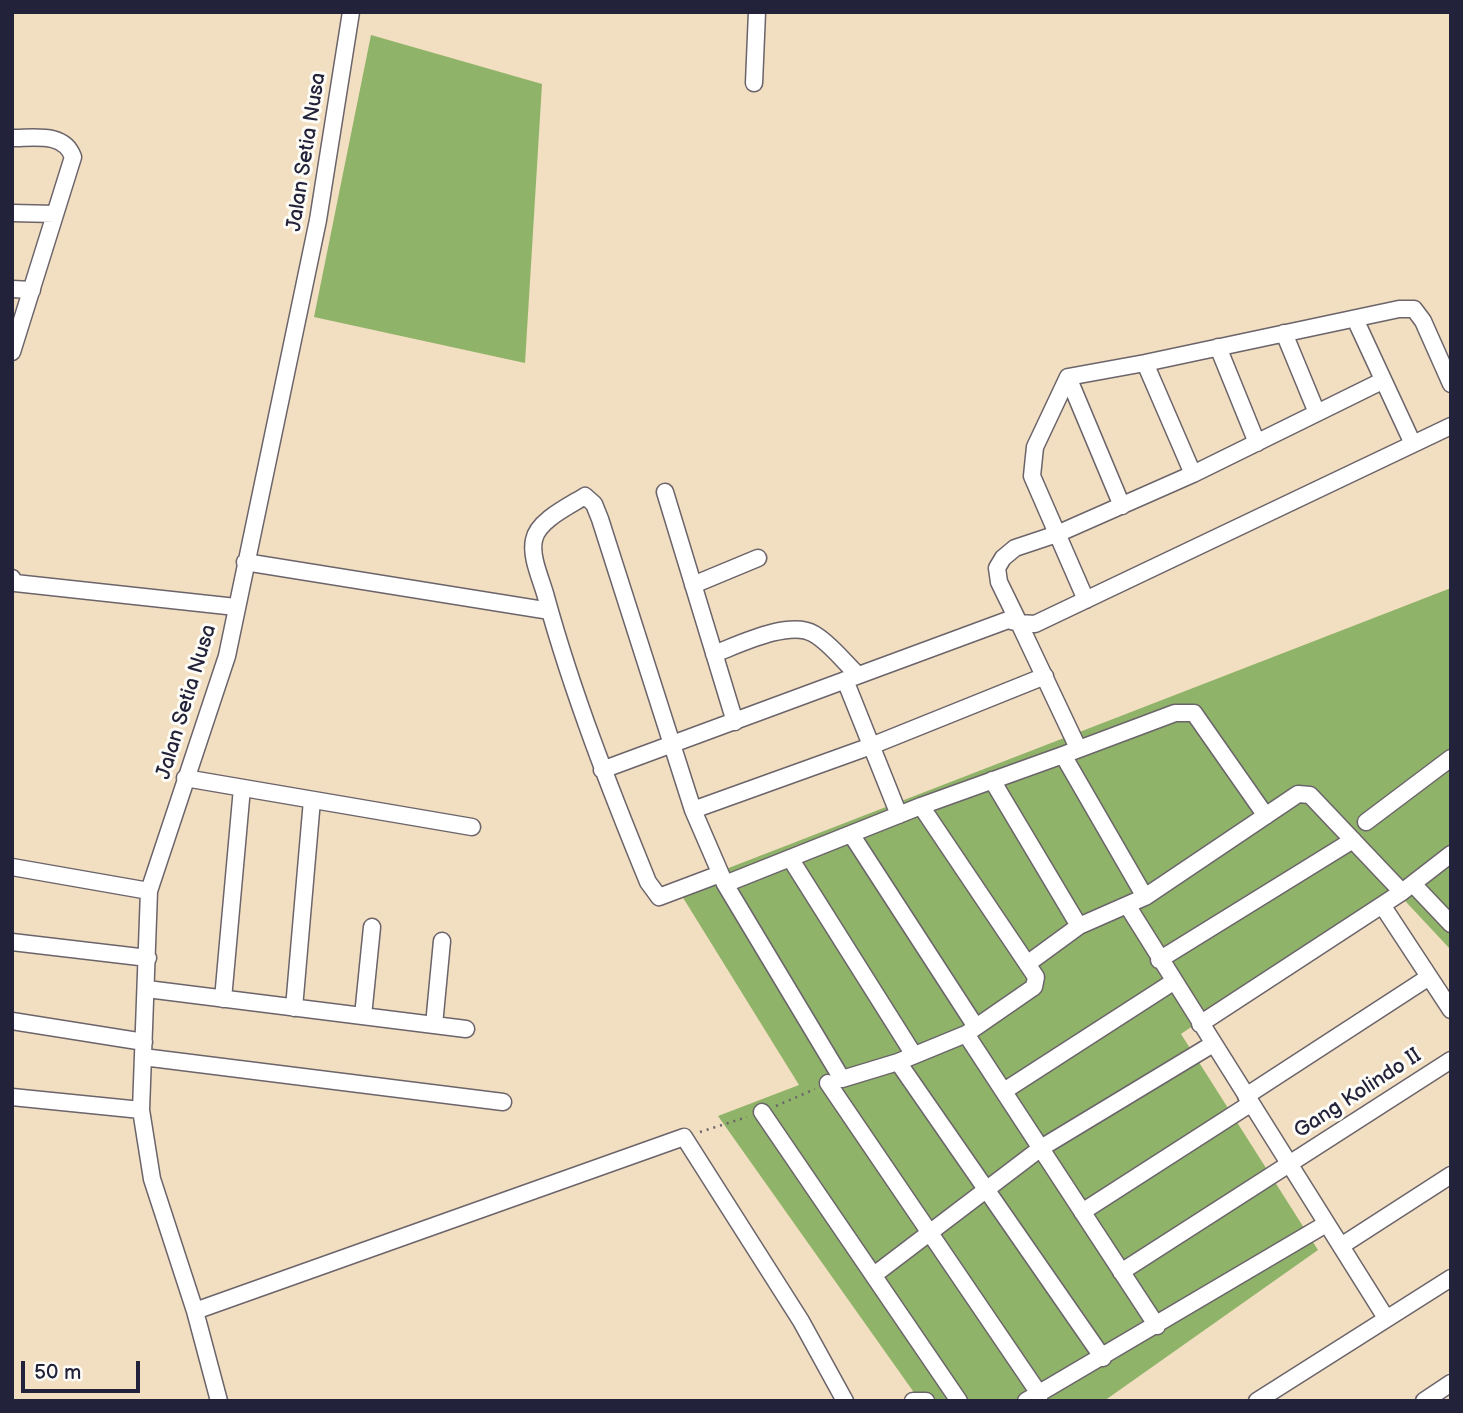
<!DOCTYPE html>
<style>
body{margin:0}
#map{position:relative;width:1463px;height:1413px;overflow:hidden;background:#f2dec0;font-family:"Balsamiq Sans",sans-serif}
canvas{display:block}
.frame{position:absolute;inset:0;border:14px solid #22223b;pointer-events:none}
.scale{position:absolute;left:21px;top:1361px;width:119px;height:32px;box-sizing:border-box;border:4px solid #22223b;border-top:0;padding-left:9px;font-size:21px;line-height:24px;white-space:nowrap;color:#22223b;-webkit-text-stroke:5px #fdfcf7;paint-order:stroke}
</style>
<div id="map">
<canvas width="1463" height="1413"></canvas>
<div class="frame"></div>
<div class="scale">50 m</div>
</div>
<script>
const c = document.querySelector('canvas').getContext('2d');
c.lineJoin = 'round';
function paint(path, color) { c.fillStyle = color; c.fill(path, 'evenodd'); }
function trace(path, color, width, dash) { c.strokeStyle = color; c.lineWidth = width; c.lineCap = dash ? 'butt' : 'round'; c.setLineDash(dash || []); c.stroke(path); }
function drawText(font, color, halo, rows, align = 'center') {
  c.font = font + ' "Balsamiq Sans",sans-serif'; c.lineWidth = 6; c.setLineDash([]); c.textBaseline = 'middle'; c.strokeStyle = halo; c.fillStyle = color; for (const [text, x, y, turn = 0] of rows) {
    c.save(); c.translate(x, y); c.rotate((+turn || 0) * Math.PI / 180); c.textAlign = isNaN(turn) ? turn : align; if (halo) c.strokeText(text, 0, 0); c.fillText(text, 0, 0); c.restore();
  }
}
paint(new Path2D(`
 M371,35L542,84L525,363L314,317Z
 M1451,588V950L1393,888L1181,1034L1318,1250L1104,1401H920L718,1116L799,1085L677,888Z`), '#8fb368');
const minor = new Path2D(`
 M754,83L757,12
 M12,138C35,138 64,132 73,157L12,352
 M12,213L55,214
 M12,289L32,290
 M1355,319L1413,444
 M1284,333L1317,413
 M1218,347L1257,443
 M1145,363L1193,474
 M1068,377L1122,506
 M1382,381L1193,474L1057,534L1015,548L1003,558L997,568L999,582L1019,623L1035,624L1451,426
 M665,492L735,722
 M245,562L550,611
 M12,578L15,583L236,607
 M693,585L758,558
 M1086,600L1032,476L1035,447L1068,377L1145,363L1399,309H1414L1423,321L1451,384
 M714,654C738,645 790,619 814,634C830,643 844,662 858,675
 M845,680L899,815
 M602,770L1008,620L1019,623L1078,748
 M185,778L472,827
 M992,780L1079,926
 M693,810L871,746L1045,676
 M1366,822L1451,758
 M851,834L976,1027
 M790,858L914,1055
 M12,867L149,891
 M720,874L659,897L648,882C610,789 573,695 546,597C542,581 530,557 534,540C537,521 569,506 585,496L594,504L600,519L693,810L725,884L921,806L1063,755
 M725,884L842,1079L898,1062L966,1034L1034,987L1036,977L921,806
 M1413,884L1451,924
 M1145,897L1063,755L1175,713H1194L1266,816
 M1127,905L1386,1318
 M1382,905L1451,1010
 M12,942L148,958
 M1159,960L1353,840
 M1027,964L1079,926L1145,897L1298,794L1310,795L1402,892
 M147,989L466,1029
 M223,999L242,788
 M294,1008L312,800
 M363,1016L372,927
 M12,1021L144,1042
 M1200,1024L1402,892L1451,854
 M434,1025L442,941
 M966,1034L1157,1326
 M143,1057L503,1102
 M898,1062L1103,1358
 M828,1083L1040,1395
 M1004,1091L1173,982
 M1246,1096L1429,977
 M12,1097L141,1110
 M762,1112L959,1401
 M1082,1212L1250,1104
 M1341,1246L1451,1175
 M1121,1272L1451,1060
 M874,1275L1041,1148L1213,1044
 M195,1311L684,1137L801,1321L845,1401
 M219,1401L195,1311L152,1179L141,1110L149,891L227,656L318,220L351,12
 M913,1401H926
 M1026,1401L1326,1224
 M1257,1401L1451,1278
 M1424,1401L1451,1383`);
trace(minor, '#6b646a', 19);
trace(new Path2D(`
 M776,1106L815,1089
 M700,1132L747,1117`), '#6b646a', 2.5, [2, 5]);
trace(minor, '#fff', 16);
drawText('21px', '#22223b', '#fdfcf7', [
 ["Jalan Setia Nusa",307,152,-81],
 ["Jalan Setia Nusa",187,702,-73],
 ["Gang Kolindo II",1358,1094,-33]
]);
</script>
